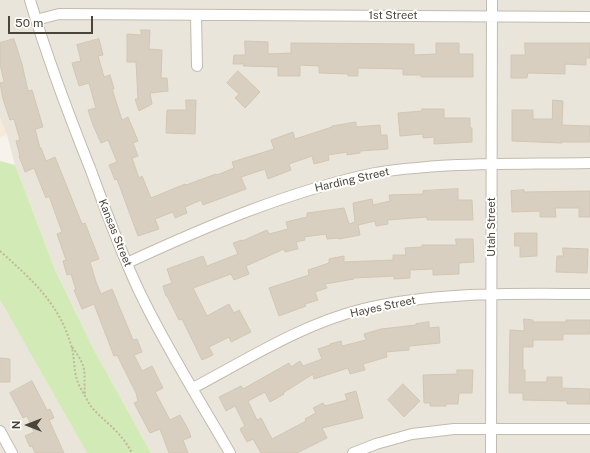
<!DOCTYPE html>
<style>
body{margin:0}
#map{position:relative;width:590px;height:453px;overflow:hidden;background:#f6f3ec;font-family:"Public Sans",sans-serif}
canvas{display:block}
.north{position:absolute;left:8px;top:405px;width:40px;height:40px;-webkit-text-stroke:3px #fff;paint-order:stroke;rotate:270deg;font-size:11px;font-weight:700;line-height:16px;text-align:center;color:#4b4439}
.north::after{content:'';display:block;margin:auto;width:14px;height:18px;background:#4b4439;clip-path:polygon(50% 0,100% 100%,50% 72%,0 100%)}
.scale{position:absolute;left:8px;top:16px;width:85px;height:18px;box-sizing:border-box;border:2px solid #4b4439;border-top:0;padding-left:5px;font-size:12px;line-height:14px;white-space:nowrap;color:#4b4439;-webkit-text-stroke:3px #fff;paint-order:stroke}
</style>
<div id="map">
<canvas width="590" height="453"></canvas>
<div class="north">N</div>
<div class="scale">50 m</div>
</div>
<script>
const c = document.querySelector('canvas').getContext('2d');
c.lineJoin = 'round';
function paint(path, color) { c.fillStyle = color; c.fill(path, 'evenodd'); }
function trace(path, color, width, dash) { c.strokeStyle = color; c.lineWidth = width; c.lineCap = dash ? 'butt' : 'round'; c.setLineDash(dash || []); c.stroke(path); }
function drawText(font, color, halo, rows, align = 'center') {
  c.font = font + ' "Public Sans",sans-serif'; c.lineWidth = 4; c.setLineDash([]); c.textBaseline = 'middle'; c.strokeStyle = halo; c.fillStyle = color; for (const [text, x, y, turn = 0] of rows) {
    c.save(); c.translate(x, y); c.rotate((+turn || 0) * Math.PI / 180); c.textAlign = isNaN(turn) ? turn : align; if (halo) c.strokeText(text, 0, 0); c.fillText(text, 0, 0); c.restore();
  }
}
paint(new Path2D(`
 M0,0H590V453H151L94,350L55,270L15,165L7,135L0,118Z
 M0,300L87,453H0Z`), '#eae5da');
paint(new Path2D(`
 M0,118L7,135L0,137Z`), '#f7ead8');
paint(new Path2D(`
 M0,161L15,165L55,270L94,350L151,453H87L0,300Z`), '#d2eab5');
const building = new Path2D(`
 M141,30H150L149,49L162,50L161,78H167L168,91L150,93L152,104L139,111L135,99H138L136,62H127V34L141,35Z
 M14,39L22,64L28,91L32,90L43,127L35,129L40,148H41L46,161L55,157L82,224L85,223L99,259L90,262L96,282L101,294L112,289L133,340L137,339L142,352L134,355L142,371L152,366L163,388L155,392L170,420L180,415L188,429L191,437L183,440L188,453H169L160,429L150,433L134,403L138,401L136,393L117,355L114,356L94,304L82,309L74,290H76L71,274L67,275L63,261L66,260L57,234L62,232L49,196L46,198L34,168L25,172L19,156H20L16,141L20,140L14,119L10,120L3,99L0,83L4,82L0,64V43Z
 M99,39L103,55L98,56L104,77L110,75L114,89H112L122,120L128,117L138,141L133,143L138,156L132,158L139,178L142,176L151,198L185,184L186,185L216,174L217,175L234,168L232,162L274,149L271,140L293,132L295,139L332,127V126L356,122V127L380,125L381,135H387L388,149L360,151V153L347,155V152L328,155L329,160L314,164L312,156L289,164L291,170L268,179L265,169L241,177L246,189L203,205L201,200L185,207L187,213L175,218L173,212L155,219L159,229L138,236L117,179L115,180L109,165L117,162L108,140L101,143L93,125L88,110L96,108L89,83L79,86L72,63L81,61L77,45Z
 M245,41L268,42V54L291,53V43H300L414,44V55L436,54V43H459V54H473V77H421V75H403V69L358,68V76H348V74L319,73V66L300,65V76H278V67L243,66L245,64H233L234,55H245Z
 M525,43H590V58H586V65L565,64V74L528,73L527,78H511V55H525Z
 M238,71L260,92L245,108L235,98L239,94L227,83Z
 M186,100H196L195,134L166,133L167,110H186Z
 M553,100L563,101L562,125L590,126V142H562V143L512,141V110H533V119H552Z
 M422,109H444V118H470V128H472V142L434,144V137L423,138V134L400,136L398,113L422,111Z
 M458,189V200H472L473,220H427V217L387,220L388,224L376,226L375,221L358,225L360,235L339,239L338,238L327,239L326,234L304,237L305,240L296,242L298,249L285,252L284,249L246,266L249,274L234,280L231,274L193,288L207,316L229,304L234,313L239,310L251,332L231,342L229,337L209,347L213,355L202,360L182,319L179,320L167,296H166L163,286L172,283L167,269L203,256L207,266L225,259L238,254L233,243L242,240V241L267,230L269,234L288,229L286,222L307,217V213L344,208L349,224L355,222L353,203L372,199L373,205L390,201L389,195L423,194V191Z
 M524,190V192L590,191V217H579V208H555L556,217H540V211L512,212L511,191Z
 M515,233H537V256L520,257V246H515Z
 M456,239H473L474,262L459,263V274L433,275V269L410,270V278L394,279V276L354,278V279L325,284L327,288L315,292L318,300L305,304L306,306L279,316L269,288L309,275L308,270L329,263V259L344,256V262L393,260V255H406L405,248L422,247V245H456Z
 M563,248L588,249L587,273L556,272L557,256H563Z
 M524,319L533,320V322H566V320H590V334H563V340H533V347H523V370H525V382H547V377H562V388L590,389V404H567V401L523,400V393H509L510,330L524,331Z
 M429,322V328L439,327L440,343L409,346V350L386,352L387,357L363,364L365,370L350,374L348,368L314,379L313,374L283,393L284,394L270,402L265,392L248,401L257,420L261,418L272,439L306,421L305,419L316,413L313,408L323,403L325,406L347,400L345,394L356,391L363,418L322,428L327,438L297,453H261L253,439L247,442L240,429L245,426L235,406L226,411L219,397L241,386L243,389L289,363L291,367L300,361L303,366L322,359L318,349L330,345V344L341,341L342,346L366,340L364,334L381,329L416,325V324Z
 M0,358L10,359V382H0Z
 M457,370H473L472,393H459L458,404H446V406H430V403H424L423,375L457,374Z
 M32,381L47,410L50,409L54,418L49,420L64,453H35L32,446L30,447L25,436L34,432L27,416L23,418L10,393Z
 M403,384L420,401L404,417L388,400Z`);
paint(building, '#d8cfc1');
trace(building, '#d3c7b4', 1);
const street = new Path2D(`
 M30,0C47,57 68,113 90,168C106,211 121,254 141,295C167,349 200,401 230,453
 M196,15L197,66
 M36,20L59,14L590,17
 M127,263C207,226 289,191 375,173C396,169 417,168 438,166C489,163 539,164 590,163
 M193,388C248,359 302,324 363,309C437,291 515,294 590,294
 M0,431L12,453
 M353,453L376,444L412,434L454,429H590
 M491,453L492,0`);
trace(street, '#c2bbae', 12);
trace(new Path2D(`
 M0,251C31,279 59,303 71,345C76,361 72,373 81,389C84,394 87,400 90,405C99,417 113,426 122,438C126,442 129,448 132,453
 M72,347C89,370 83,369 85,395`), '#c4b79f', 2, [2, 2]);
trace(street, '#fff', 10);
drawText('11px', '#4b4439', '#fff', [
 ["1st Street",393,16],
 ["Harding Street",352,180,-13],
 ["Utah Street",492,227,-90],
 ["Kansas Street",115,233,68],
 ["Hayes Street",383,307,-12]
]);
</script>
